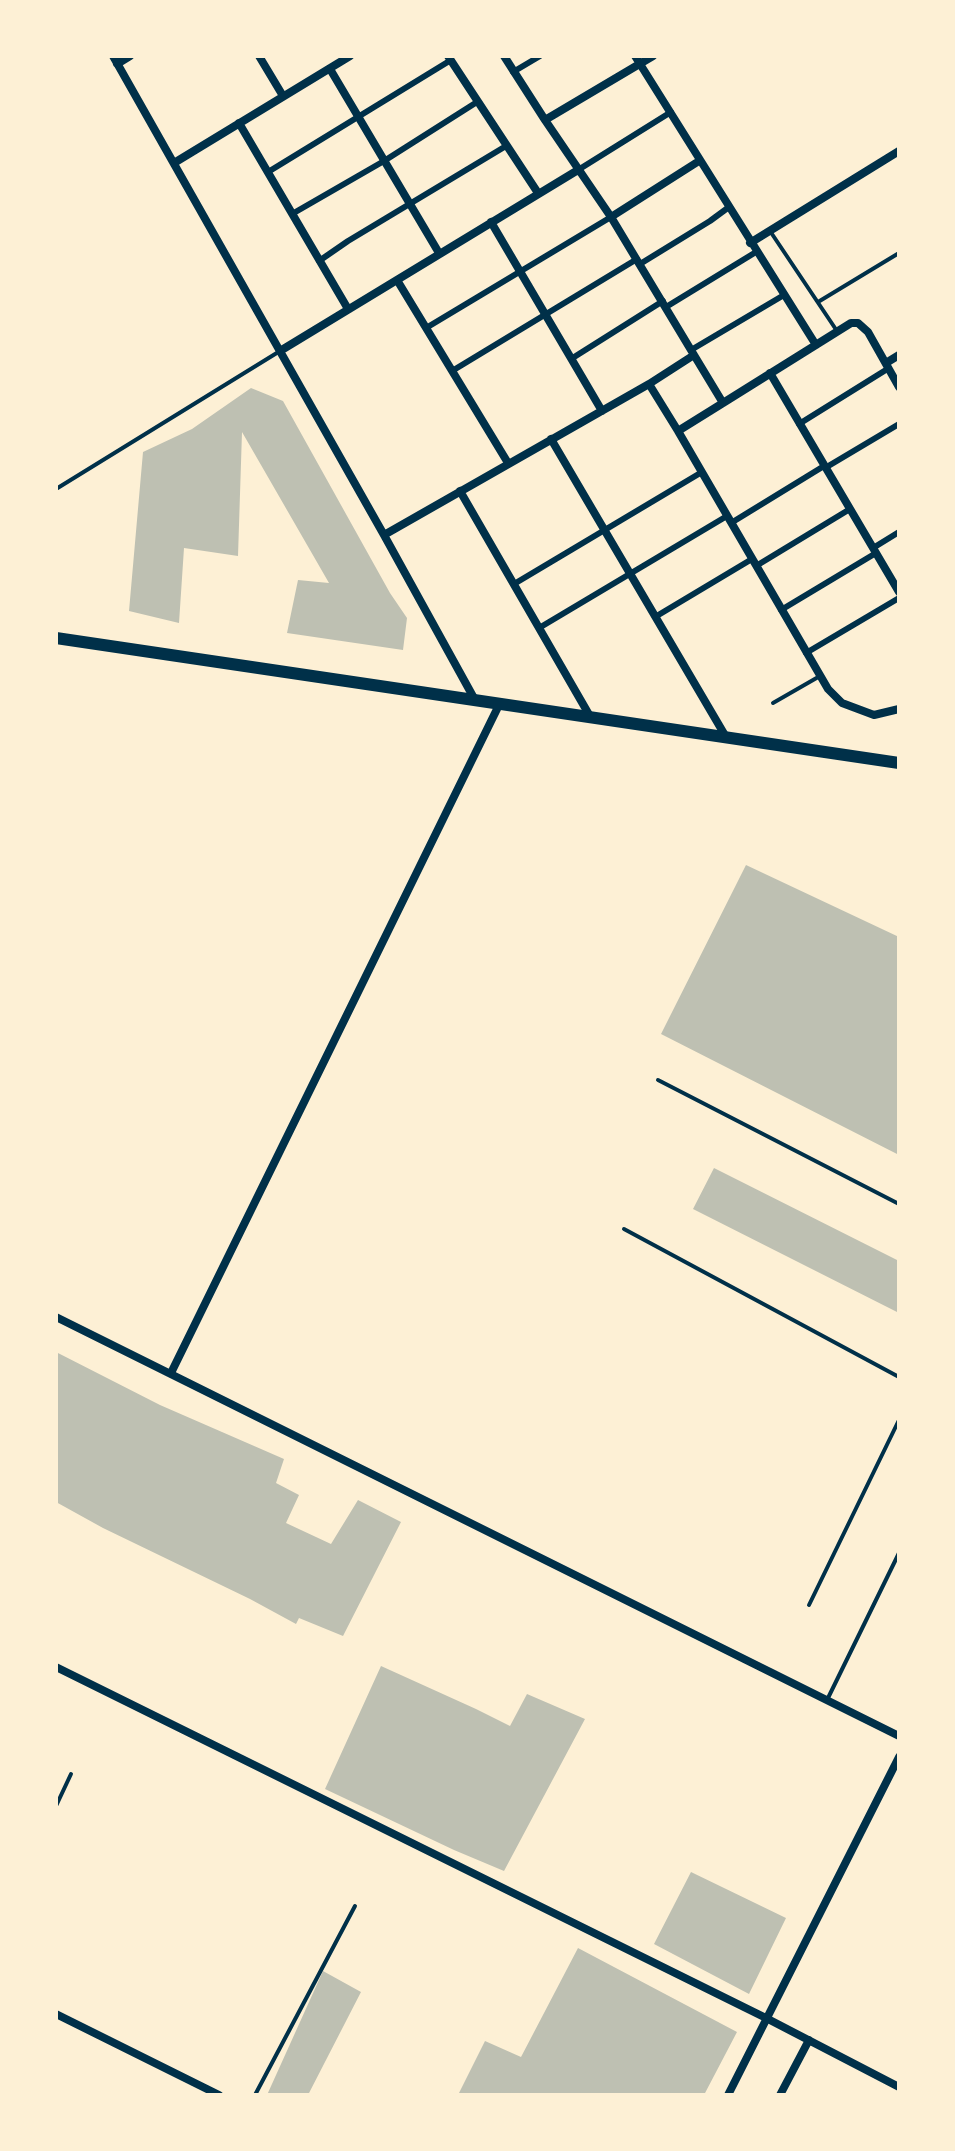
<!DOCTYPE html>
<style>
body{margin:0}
#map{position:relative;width:955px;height:2151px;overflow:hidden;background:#fdf0d5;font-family:Cabin,sans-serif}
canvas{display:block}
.frame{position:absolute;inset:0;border:58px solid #fdf0d5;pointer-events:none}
</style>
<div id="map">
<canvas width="955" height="2151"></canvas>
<div class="frame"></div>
</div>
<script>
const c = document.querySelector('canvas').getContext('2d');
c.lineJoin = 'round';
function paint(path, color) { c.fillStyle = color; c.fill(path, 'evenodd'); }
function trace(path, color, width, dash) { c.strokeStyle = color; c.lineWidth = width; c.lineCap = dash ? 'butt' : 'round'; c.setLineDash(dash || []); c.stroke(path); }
paint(new Path2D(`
 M251,388L283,401L390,593L407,618L403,650L287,633L298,580L329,583L242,432L238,556L184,548L179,623L129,611L143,452L192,429Z
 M746,865L899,937V1155L661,1034Z
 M714,1168L899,1261V1313L693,1209Z
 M56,1352L160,1405L284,1459L276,1483L299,1495L286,1523L331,1544L358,1500L401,1522L343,1636L299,1618L296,1624L250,1599L103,1528L56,1502Z
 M381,1666L476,1709L510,1726L527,1694L585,1719L504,1871L454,1850L325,1789Z
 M691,1872L786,1918L749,1994L654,1944Z
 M578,1948L737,2032L704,2095H458L485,2041L521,2057Z
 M323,1971L361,1992L308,2095H267Z`), '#bec0b2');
trace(new Path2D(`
 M770,231L837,331
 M818,302L899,253
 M56,489L280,351
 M773,703L820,676
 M658,1080L899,1204
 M624,1229L899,1377
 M809,1605L899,1420
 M828,1698L899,1553
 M56,1806L71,1774
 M255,2095L355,1906`), '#003049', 4);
trace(new Path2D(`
 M513,72L540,56
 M578,170L671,112
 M268,172L451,60
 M292,214L384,161L477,102
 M319,261L348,241L506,146
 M640,264L710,221L729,207
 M666,307L756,252
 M426,328L611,217
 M691,350L784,295
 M571,359L663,301
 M452,371L637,259
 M799,424L889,368
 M825,468L899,424
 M731,523L824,466
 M873,548L899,532
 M756,566L850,509
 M514,584L702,472
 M781,610L876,553
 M655,617L752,559
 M539,628L727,516
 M806,653L899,598`), '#003049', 6);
trace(new Path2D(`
 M113,56L384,535L475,700
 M259,56L283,96
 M448,56L538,193
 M504,56L545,120L611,217L694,355
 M635,56L816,345
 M117,64L130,56
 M330,69L439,253
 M545,120L653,56
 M239,123L348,309
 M174,163L350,56
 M611,217L699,161
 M491,222L602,411
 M750,243L899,151
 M397,280L508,463
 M280,351L578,170
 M886,363L899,355
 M770,373L899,592
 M723,403L851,323H858L868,332L899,387
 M678,431L828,689L842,703L874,715L899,709
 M551,439L726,737
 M460,491L591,718
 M384,535L649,384L694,355L723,403L678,431L649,384
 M56,1317L899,1736
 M171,1373L499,705
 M56,1667L766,2018L899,2087
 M56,2014L219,2095
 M728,2095L899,1757
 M780,2095L809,2040`), '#003049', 8);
trace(new Path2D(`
 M56,638L899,763`), '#003049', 12);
</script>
